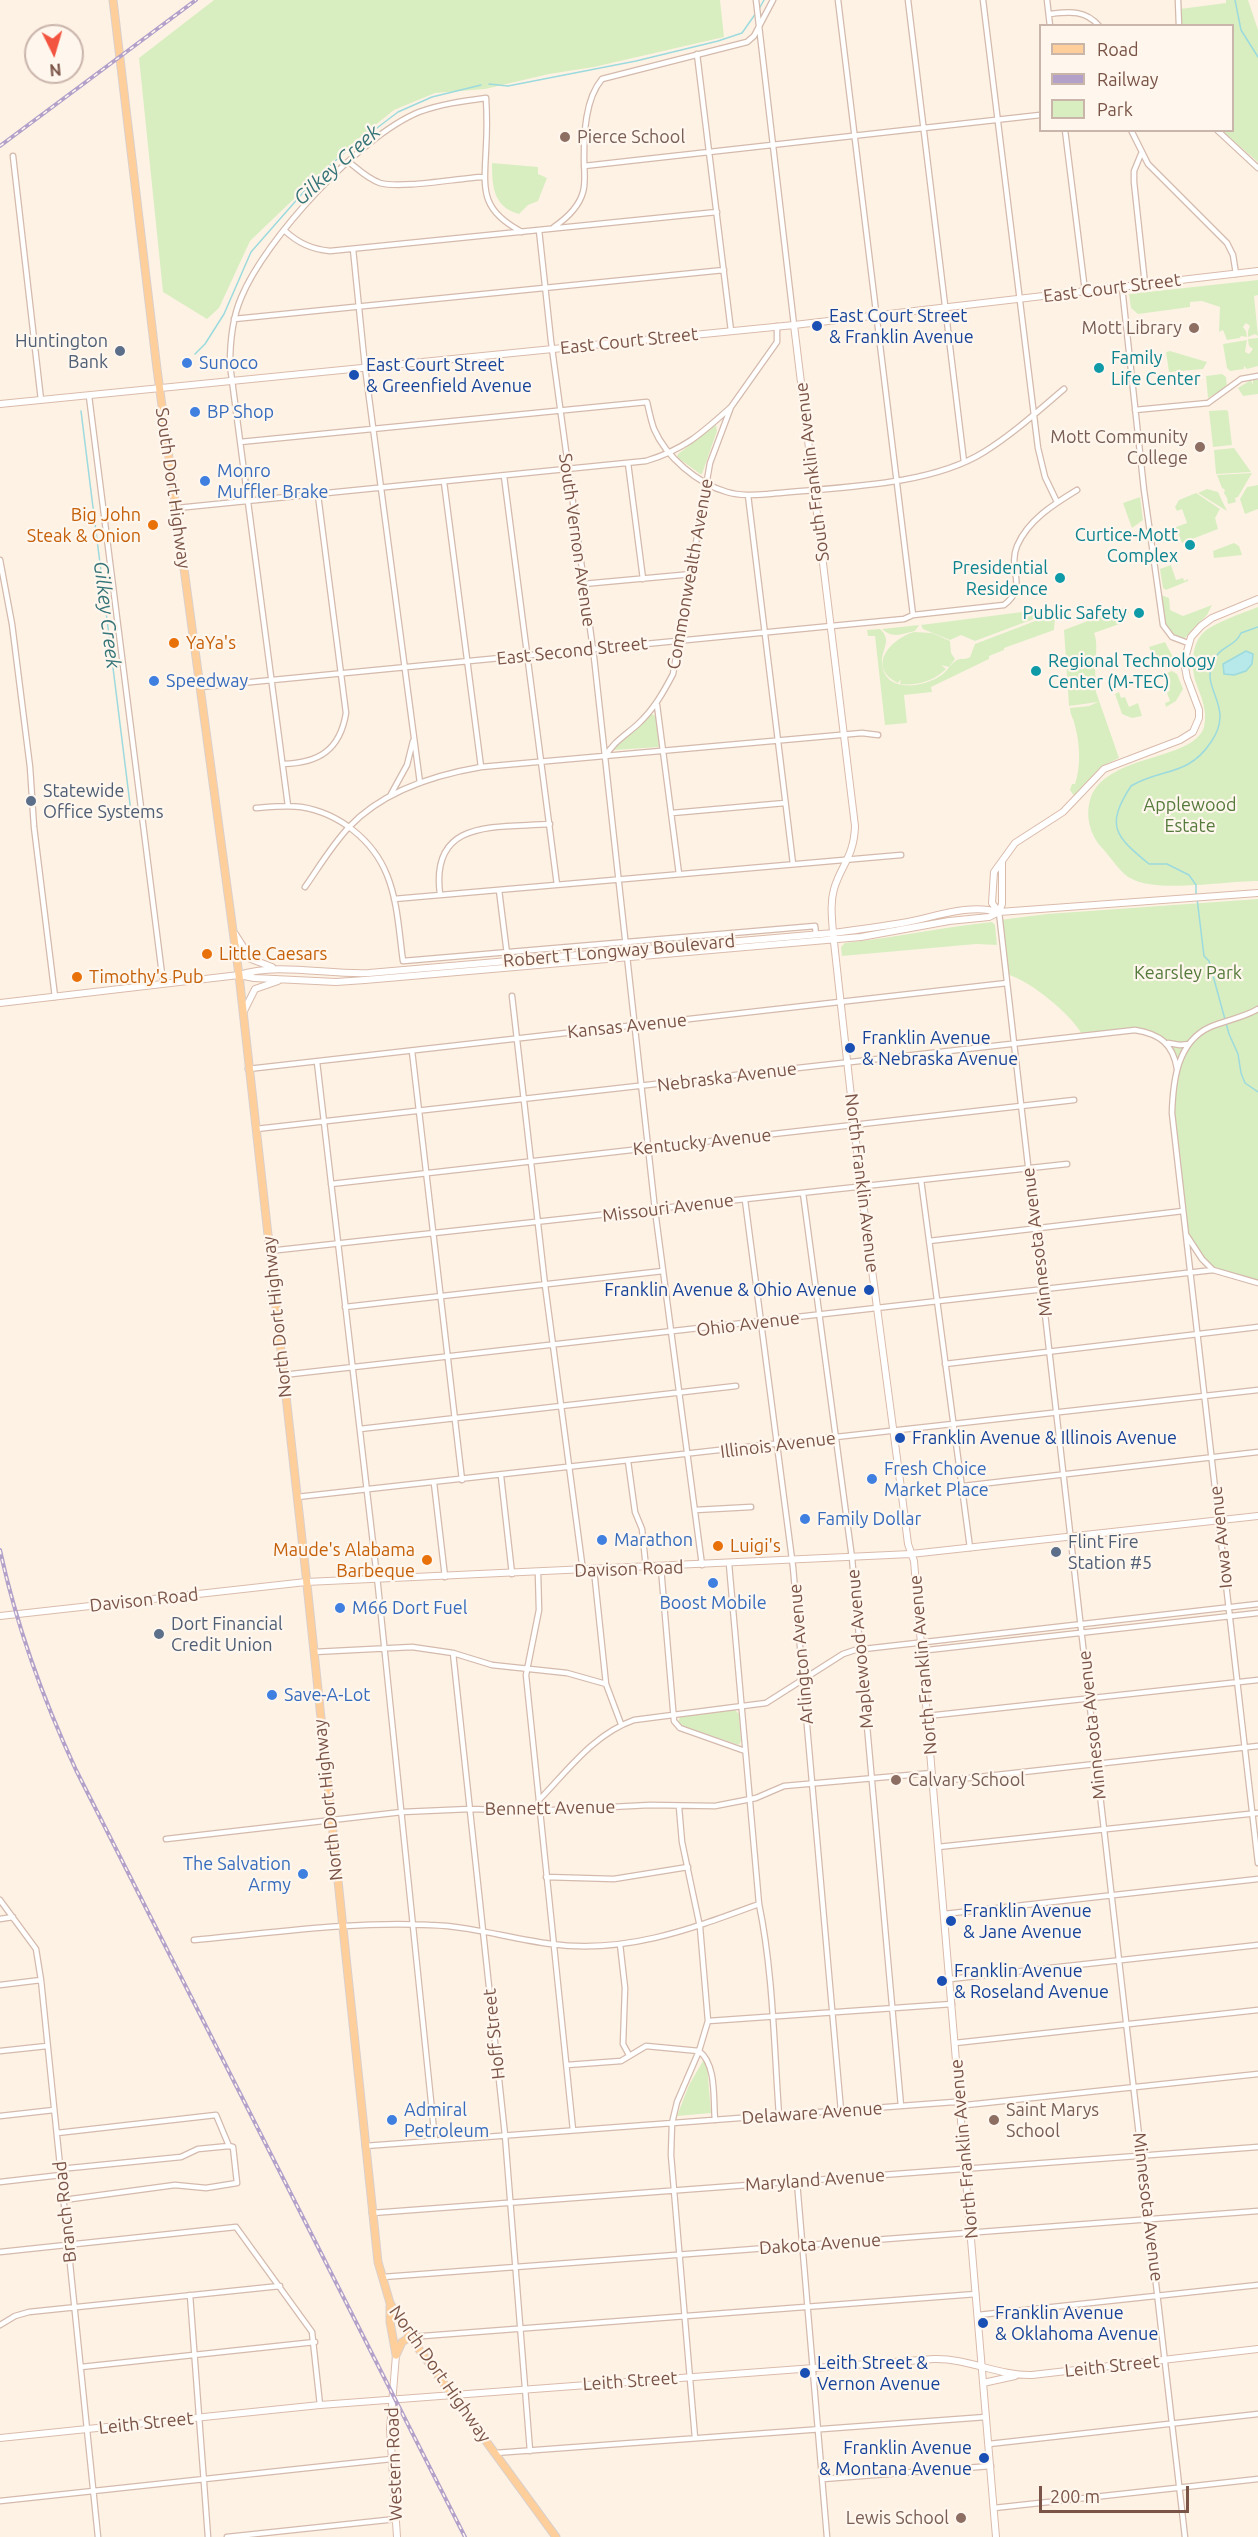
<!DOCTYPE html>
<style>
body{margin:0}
#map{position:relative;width:1258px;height:2537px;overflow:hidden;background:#fef2e5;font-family:Ubuntu,sans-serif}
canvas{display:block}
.legend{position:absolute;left:1039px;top:24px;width:195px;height:108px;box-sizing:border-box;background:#fff6ed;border:2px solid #cab5ab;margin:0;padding:8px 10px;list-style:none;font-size:18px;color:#7a5447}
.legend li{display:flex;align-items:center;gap:12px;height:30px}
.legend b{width:30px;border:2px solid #cab5ab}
.north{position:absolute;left:24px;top:24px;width:60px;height:60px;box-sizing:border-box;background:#fff6ed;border:2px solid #cab5ab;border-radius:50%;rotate:175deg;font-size:16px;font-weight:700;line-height:24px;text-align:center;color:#7a5447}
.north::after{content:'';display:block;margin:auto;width:21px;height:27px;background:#f3543f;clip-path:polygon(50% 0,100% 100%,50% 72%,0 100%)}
.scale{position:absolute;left:1039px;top:2486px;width:150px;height:27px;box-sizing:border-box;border:3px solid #7a5447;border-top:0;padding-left:8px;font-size:18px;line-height:21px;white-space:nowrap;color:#7a5447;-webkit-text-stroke:4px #fff6ed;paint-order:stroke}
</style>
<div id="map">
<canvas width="1258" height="2537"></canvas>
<ul class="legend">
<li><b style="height:8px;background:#ffcf9b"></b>Road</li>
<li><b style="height:8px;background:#b3a1ca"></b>Railway</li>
<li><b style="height:16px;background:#d8eec1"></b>Park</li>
</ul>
<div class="north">N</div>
<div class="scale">200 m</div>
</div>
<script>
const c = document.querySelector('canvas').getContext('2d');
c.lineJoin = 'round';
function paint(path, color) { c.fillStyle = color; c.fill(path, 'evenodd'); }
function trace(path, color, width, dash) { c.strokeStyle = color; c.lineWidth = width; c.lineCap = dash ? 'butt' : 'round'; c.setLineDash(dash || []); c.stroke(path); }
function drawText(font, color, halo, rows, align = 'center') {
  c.font = font + ' Ubuntu,sans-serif'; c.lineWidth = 4.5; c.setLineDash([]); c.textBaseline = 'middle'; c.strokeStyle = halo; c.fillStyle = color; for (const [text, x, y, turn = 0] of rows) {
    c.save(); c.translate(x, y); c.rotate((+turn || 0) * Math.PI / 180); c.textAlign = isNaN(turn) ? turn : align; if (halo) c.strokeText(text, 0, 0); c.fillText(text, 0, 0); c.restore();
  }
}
paint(new Path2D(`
 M214,0H720L724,37L594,67L549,74L485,89L435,93L394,110L347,148L250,241L219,308L207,319L163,292L139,58Z
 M1226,0H1248L1258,30V162L1222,131L1232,130V26L1181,25L1180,9L1226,3Z
 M492,163L538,167V174L547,178L538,201L528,205L519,214C493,207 492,186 492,163Z
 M1258,280V295L1254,296L1258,336L1255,334L1248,337V331L1250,326L1246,323L1243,327L1246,331L1247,337L1241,336L1240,338L1227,340L1223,330L1219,332L1220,307L1202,301L1190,302V307L1138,314L1131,308L1129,294Z
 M1258,338V366L1247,369L1244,366V369L1230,371L1227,368L1223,344L1247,340L1245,352L1249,354L1253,349L1249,346L1248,339Z
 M1170,351L1207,362L1203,369L1169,372L1166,352Z
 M1222,374L1226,377L1227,387L1208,398L1206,376Z
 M1251,380L1253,385V380H1258V394L1243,396L1238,388Z
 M1226,410L1228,411L1232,445L1213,447L1209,411Z
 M716,425L717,431L702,474H700L677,457L678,454Z
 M1234,448L1251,472L1216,474L1214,450Z
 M1252,473L1238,497L1235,498L1236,502L1228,504L1227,498L1224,493L1225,490L1222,488L1217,475Z
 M1258,485V509L1245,514L1240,499L1247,487Z
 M1207,489L1218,492L1227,511L1198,493Z
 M1196,493L1220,509L1215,518L1218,529L1182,543L1176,527L1187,523L1182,509L1177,511L1175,507L1179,500Z
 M1140,497L1143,520L1132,528L1123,503Z
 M1234,543L1239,546L1242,555L1214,558L1213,551Z
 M1171,565L1176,580L1183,578L1184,581L1188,579V581L1166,590L1163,588L1160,569Z
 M1161,595L1169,598L1170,610L1183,616L1212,605L1207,615L1184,639C1161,631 1164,615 1161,595Z
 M1125,607L1129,613L1120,617L1122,623L1094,633C1100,648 1092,668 1097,684L1094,686L1119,758L1104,765L1074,796L1070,790L1072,784H1075C1081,767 1080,744 1075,726C1074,719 1070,715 1070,708L1089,706L1098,702L1069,706L1064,630Z
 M1258,607V881C1226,881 1158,893 1132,879C1121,874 1112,859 1104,850C1091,837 1085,819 1090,800C1104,753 1193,762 1204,727C1208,711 1201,697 1196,683C1191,667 1191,644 1204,632C1214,623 1245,612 1258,607Z
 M1053,608L1055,611L975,641L961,635L950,640L923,629L921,625Z
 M1051,615L1055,617L1054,630L1004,648V650L989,656V659L931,687L932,692L904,695L907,723L885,725L875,636H868L867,630L880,629C893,641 881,649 882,663C884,693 922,688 940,676C946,673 951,663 957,660C961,658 965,660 970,657L975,644Z
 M919,625L915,631C902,634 893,639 882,629Z
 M914,632L932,633L950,641L951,653L955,659L949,667L941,665L946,669C934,681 917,686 900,684L901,679L898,683C866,667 890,639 914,632Z
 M1165,642L1175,661L1173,666L1166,669L1163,663L1160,664L1157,655L1153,656L1149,647Z
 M1172,671L1177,674L1183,689L1176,701L1166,707L1165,703L1170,701L1167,693L1170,690L1167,681L1170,680L1167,673Z
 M1119,692L1121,698L1125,697L1129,707L1138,703L1142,716L1132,718L1122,714L1115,694Z
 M651,714L656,716L659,747L614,750L613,748Z
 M1258,899V1283L1213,1270L1186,1233L1172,1113L1177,1069L1175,1055L1164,1041L1135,1030L1083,1036C1072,1015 1030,980 1006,974L1000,920L1047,914Z
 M992,922L995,925L997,945L976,944L842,956L841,947L845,943C894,938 942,927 992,922Z
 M735,1710L739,1714L741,1741L739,1745L683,1726L678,1722L680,1717Z
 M703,2061H705L707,2065L711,2113L677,2116L689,2085Z`), '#d8eec1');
const water = new Path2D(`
 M1246,651L1253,654L1252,664L1246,671L1234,675L1224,674L1223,664Z`);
paint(water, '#b7e8ea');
trace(water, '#9cdadd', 1.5);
trace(new Path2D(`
 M1235,0L1241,30L1258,57
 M759,9L764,0
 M489,84L508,86L636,61L718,41L742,33L756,13
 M195,354L205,344L224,314L251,252L315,179L344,153L398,112L432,97L481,85
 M81,411L130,804V810L124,815
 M1196,894V885L1189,875L1167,864H1149C1115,836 1105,826 1131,786C1161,768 1188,777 1211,742C1216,735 1220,726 1220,716C1220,699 1206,684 1211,667C1218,644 1234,649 1241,633L1258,627
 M1197,898L1204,956L1209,961L1229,1034L1238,1054L1241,1073L1245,1083L1258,1092`), '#9cdadd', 1.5);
const street = new Path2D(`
 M756,0L794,325
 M838,0L913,615
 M908,0L964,462
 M983,0L1038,448L1045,477L1057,502
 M1047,0L1050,26
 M1178,0L1179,26
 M1049,14C1068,12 1085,9 1099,26
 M697,54L731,331
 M1065,130L1085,291
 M1131,130L1148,164L1227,243L1233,255L1236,274
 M1217,130L1258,168
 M1141,154L1134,171V182L1145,284
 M13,156L41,400
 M349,162C359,170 368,179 380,183C401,189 459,178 483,177
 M584,166L1040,115
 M554,227C567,218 579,207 583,192C586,182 584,169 584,159C584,134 585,99 602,79L747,42L754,36L773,0
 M284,230C298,243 311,249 330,251L717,212
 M539,230L551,341L594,657L655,1210L702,1565
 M353,249L365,367L420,783
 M1122,287L1144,490L1163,625L1172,637L1188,643
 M234,319L724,270
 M89,396L163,982
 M1135,410L1208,403L1241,379L1258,376
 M240,442L647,402C649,411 651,421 654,429C666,457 698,484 727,492C740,496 754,495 768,494C835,487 928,487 984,452C1013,434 1038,411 1064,389
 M628,463L643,579
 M504,476L557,885
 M444,482L481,767
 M748,495L793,864
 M177,508L646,461C685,449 701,434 731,407
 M0,560L12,624L30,767L34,827L55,997
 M583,584L692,574
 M200,687L904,619L913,615L1004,605C1029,586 1007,570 1017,546C1028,520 1054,504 1077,490
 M657,705L679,874
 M605,757C613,742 626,735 638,724C654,709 663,693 673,674L710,463L731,407L777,342V326
 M283,764C319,763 340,750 346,713L318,495
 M390,796L407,765L413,741
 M288,806L230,365C230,342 232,319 241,298C265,239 360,136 419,112C441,104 463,101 486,98C487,115 487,132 486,149C484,190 480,210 522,232
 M256,808C271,807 286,805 301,807C339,813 373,840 387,875C398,902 399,933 403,961L815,926L816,934
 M672,813L785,803
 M305,887C319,867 332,845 349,827C383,791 434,775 481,767L862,733L878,735
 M499,890L507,954
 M440,894C430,818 496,828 550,824
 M394,899L901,855
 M999,912L1185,2537
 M512,996L545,1285L583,1571
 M1258,1009C1243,1018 1226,1020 1210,1027C1177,1042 1173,1081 1172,1113L1258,1863
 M1168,1043L1180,1045L1189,1044
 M412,1051L462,1480
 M317,1062L378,1586L435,2140
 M248,1069L1007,983
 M256,1129L1135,1030C1160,1034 1173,1044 1177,1069
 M921,1180L970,1548
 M331,1184L1074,1100
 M803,1193L852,1558L901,2106
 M745,1200L793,1567L841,2111
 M1187,1236L1202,1259L1213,1270L1258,1283
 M929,1241L1183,1211
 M269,1251L1067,1164
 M345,1307L663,1271
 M945,1364L1258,1327
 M283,1375L1213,1270
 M360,1429L736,1386
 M628,1461L635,1512L642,1529L646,1568
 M501,1476L512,1574
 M434,1483L445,1577
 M963,1486L1258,1452
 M297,1497L1258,1390
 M695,1510L751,1507
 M729,1564L759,1904C773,1971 774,2046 779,2115
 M661,1568L674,1721L680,1728L745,1751
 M594,1570L606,1684L621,1724
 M538,1573L539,1610L526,1675L573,2130
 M920,1644L928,1650L1258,1613
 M314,1652L412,1647L453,1653L492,1665L567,1673L606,1684
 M453,1653L505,2135L530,2451
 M927,1716L1258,1680
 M933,1782L1258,1746
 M540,1799C568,1770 594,1734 634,1720L766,1703L843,1654L855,1650L1258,1604
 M679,1807L682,1842L700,1927L708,2021L699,2051L677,2102L672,2123L671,2155L695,2438
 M166,1839L402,1812L470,1809L533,1811L650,1805L715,1806L756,1798L784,1786L932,1773
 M938,1847L1258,1813
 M546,1877L614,1879L688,1867
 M0,1900L36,1949L41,1980L98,2537
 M944,1914L1258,1879
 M0,1919L13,1917
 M194,1940C272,1933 352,1921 430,1925C471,1926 511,1939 551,1944C626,1954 691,1929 759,1904
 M620,1944L625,1988L623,2044L629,2055
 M950,1979L1258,1945
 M0,1985L41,1980
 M708,2021L952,2004
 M955,2043L1258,2010
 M0,2051L47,2046
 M567,2065L621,2061L646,2046L699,2051C717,2065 713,2099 715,2120
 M0,2116L54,2110
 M57,2133L216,2115L229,2146
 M365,2146L954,2102L966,2105L1258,2074
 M60,2169L181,2157L198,2149L229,2146L233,2147L237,2183L206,2188L175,2185L64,2200
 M0,2182L61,2175
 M797,2182L827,2537
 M372,2213L1258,2147
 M0,2252L236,2227L312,2332L320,2405
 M383,2277L1258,2211
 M190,2295L208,2537
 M978,2315L1258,2285
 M0,2325L15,2316L29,2312L280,2286
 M410,2337L976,2294
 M81,2367L315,2342
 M989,2444L1258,2414
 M495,2453L986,2417
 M823,2479L991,2466
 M0,2501L391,2459
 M994,2508L1258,2479
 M227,2537L396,2519`);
const secondary = new Path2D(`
 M794,325L855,826C854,857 841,865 834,889C830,903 832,918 833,933L861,1187L902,1496L908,1544L914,1561L996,2537
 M0,404L794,325L1258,271
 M998,911L992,903L994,872L1015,843L1063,812L1104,769L1180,740L1193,732L1199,718V710L1187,678L1184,662L1191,637L1201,626L1212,618L1258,599
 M999,912L1002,904V862
 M235,934L251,959L272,967
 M239,975L254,978L336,982L365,980L861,937L949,921L989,917L999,912L1258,893
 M0,1003L239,975C277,962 328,975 369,973L833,933C856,930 879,927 902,923C932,918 969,903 998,912
 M244,1011L255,989L278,981
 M0,1616L306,1582L911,1554L1258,1516
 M396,2355L390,2429L397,2537
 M983,2383L1015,2376
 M0,2438L320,2405L934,2359C968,2358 998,2376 1032,2375L1258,2349`);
const primary = new Path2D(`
 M113,0L157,369L239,975L306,1575L378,2262L390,2303L410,2337L556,2537
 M390,2306V2322L396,2355
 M396,2355L402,2342L410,2337`);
trace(street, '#d4baac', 7);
trace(secondary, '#dabbab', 8);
trace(primary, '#dacfcb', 9);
trace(street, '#fff', 4.5);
trace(secondary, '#fff', 6);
trace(primary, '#ffcf9b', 7);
const rail = new Path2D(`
 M0,146L196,0
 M0,1550C17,1628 42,1697 76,1770L465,2537`);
trace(rail, '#b3a1ca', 4);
trace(rail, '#fff6ed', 1.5, [4.5]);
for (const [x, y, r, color] of [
 [565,137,6,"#8d6e63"],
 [817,326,6,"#1a4fb4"],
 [1194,328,6,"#8d6e63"],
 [120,351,6,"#5c6f8a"],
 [187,363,6,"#3f7fe0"],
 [1099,368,6,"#0f9aa8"],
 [354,375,6,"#1a4fb4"],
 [195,412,6,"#3f7fe0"],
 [1200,447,6,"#8d6e63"],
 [205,481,6,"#3f7fe0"],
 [153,525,6,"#e8710a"],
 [1190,545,6,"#0f9aa8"],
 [1060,578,6,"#0f9aa8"],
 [1139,613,6,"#0f9aa8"],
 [174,643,6,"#e8710a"],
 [1036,671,6,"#0f9aa8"],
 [154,681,6,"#3f7fe0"],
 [31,801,6,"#5c6f8a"],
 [207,954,6,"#e8710a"],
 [77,977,6,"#e8710a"],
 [850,1048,6,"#1a4fb4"],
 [869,1290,6,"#1a4fb4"],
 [900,1438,6,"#1a4fb4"],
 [872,1479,6,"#3f7fe0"],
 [805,1519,6,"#3f7fe0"],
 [602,1540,6,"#3f7fe0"],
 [718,1546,6,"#e8710a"],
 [1056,1552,6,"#5c6f8a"],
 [427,1560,6,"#e8710a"],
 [713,1583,6,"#3f7fe0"],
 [340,1608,6,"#3f7fe0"],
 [159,1634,6,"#5c6f8a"],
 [272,1695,6,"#3f7fe0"],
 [896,1780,6,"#8d6e63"],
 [303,1874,6,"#3f7fe0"],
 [951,1921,6,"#1a4fb4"],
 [942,1981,6,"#1a4fb4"],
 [392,2120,6,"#3f7fe0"],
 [994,2120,6,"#8d6e63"],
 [983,2323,6,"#1a4fb4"],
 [805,2373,6,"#1a4fb4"],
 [984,2458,6,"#1a4fb4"],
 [961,2518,6,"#8d6e63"]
]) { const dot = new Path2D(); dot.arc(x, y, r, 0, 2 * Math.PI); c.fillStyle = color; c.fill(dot); trace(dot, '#fff6ed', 2); }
drawText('18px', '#785e54', '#fff6ed', [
 ["Pierce School",577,137],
 ["Mott Library",1182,328,"right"],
 ["Mott Community",1188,437,"right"],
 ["College",1188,458,"right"],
 ["Calvary School",908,1780],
 ["Saint Marys",1006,2110],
 ["School",1006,2131],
 ["Lewis School",949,2518,"right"]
], 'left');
drawText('18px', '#7a5447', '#fff6ed', [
 ["East Court Street",1112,288,-7],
 ["East Court Street",629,341,-6],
 ["South Franklin Avenue",812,472,-97],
 ["South Dort Highway",173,488,82],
 ["South Vernon Avenue",577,540,82],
 ["Commonwealth Avenue",690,574,-80],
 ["East Second Street",572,651,-6],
 ["Robert T Longway Boulevard",619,951,-5],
 ["Kansas Avenue",627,1026,-6],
 ["Nebraska Avenue",727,1077,-7],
 ["Kentucky Avenue",702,1142,-6],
 ["North Franklin Avenue",862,1183,83],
 ["Missouri Avenue",668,1208,-7],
 ["Minnesota Avenue",1037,1242,-97],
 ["North Dort Highway",277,1317,-96],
 ["Ohio Avenue",748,1324,-7],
 ["Illinois Avenue",778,1445,-7],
 ["Iowa Avenue",1221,1537,-96],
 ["Davison Road",629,1569,-2],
 ["Davison Road",144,1600,-6],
 ["Maplewood Avenue",860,1649,-95],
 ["Arlington Avenue",801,1654,-95],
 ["North Franklin Avenue",923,1665,-95],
 ["Minnesota Avenue",1092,1725,-96],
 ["North Dort Highway",328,1800,-96],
 ["Bennett Avenue",550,1808,-1],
 ["Hoff Street",494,2034,-96],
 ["Delaware Avenue",812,2113,-4],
 ["North Franklin Avenue",964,2149,-95],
 ["Maryland Avenue",815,2180,-4],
 ["Minnesota Avenue",1148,2207,83],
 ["Branch Road",65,2212,-96],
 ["Dakota Avenue",820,2244,-4],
 ["Leith Street",1112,2366,-6],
 ["North Dort Highway",440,2374,55],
 ["Leith Street",630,2381,-4],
 ["Leith Street",146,2423,-6],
 ["Western Road",394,2464,-92]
]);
drawText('18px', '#164399', '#fff6ed', [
 ["East Court Street",829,316],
 ["& Franklin Avenue",829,337],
 ["East Court Street",366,365],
 ["& Greenfield Avenue",366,386],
 ["Franklin Avenue",862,1038],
 ["& Nebraska Avenue",862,1059],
 ["Franklin Avenue & Ohio Avenue",857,1290,"right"],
 ["Franklin Avenue & Illinois Avenue",912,1438],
 ["Franklin Avenue",963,1911],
 ["& Jane Avenue",963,1932],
 ["Franklin Avenue",954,1971],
 ["& Roseland Avenue",954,1992],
 ["Franklin Avenue",995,2313],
 ["& Oklahoma Avenue",995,2334],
 ["Leith Street &",817,2363],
 ["Vernon Avenue",817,2384],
 ["Franklin Avenue",972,2448,"right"],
 ["& Montana Avenue",972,2469,"right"]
], 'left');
drawText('18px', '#4e5e75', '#fff6ed', [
 ["Huntington",108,341,"right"],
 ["Bank",108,362,"right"],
 ["Statewide",43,791],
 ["Office Systems",43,812],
 ["Flint Fire",1068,1542],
 ["Station #5",1068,1563],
 ["Dort Financial",171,1624],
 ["Credit Union",171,1645]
], 'left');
drawText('18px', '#0d838f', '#fff6ed', [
 ["Family",1111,358,"left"],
 ["Life Center",1111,379,"left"],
 ["Curtice-Mott",1178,535],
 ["Complex",1178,556],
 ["Presidential",1048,568],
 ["Residence",1048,589],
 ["Public Safety",1127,613],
 ["Regional Technology",1048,661,"left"],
 ["Center (M-TEC)",1048,682,"left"]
], 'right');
drawText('18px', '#366cbe', '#fff6ed', [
 ["Sunoco",199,363],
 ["BP Shop",207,412],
 ["Monro",217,471],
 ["Muffler Brake",217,492],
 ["Speedway",166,681],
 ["Fresh Choice",884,1469],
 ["Market Place",884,1490],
 ["Family Dollar",817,1519],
 ["Marathon",614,1540],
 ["Boost Mobile",713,1603,"center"],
 ["M66 Dort Fuel",352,1608],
 ["Save-A-Lot",284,1695],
 ["The Salvation",291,1864,"right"],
 ["Army",291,1885,"right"],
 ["Admiral",404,2110],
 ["Petroleum",404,2131]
], 'left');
drawText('18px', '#c56008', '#fff6ed', [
 ["Big John",141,515,"right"],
 ["Steak & Onion",141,536,"right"],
 ["YaYa's",186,643],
 ["Little Caesars",219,954],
 ["Timothy's Pub",89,977],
 ["Luigi's",730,1546],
 ["Maude's Alabama",415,1550,"right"],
 ["Barbeque",415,1571,"right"]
], 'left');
drawText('18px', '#557b3c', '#fff6ed', [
 ["Applewood",1190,805],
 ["Estate",1190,826],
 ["Kearsley Park",1188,973]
]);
drawText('italic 20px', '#367579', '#fff6ed', [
 ["Gilkey Creek",337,165,-42],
 ["Gilkey Creek",107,615,83]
]);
</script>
